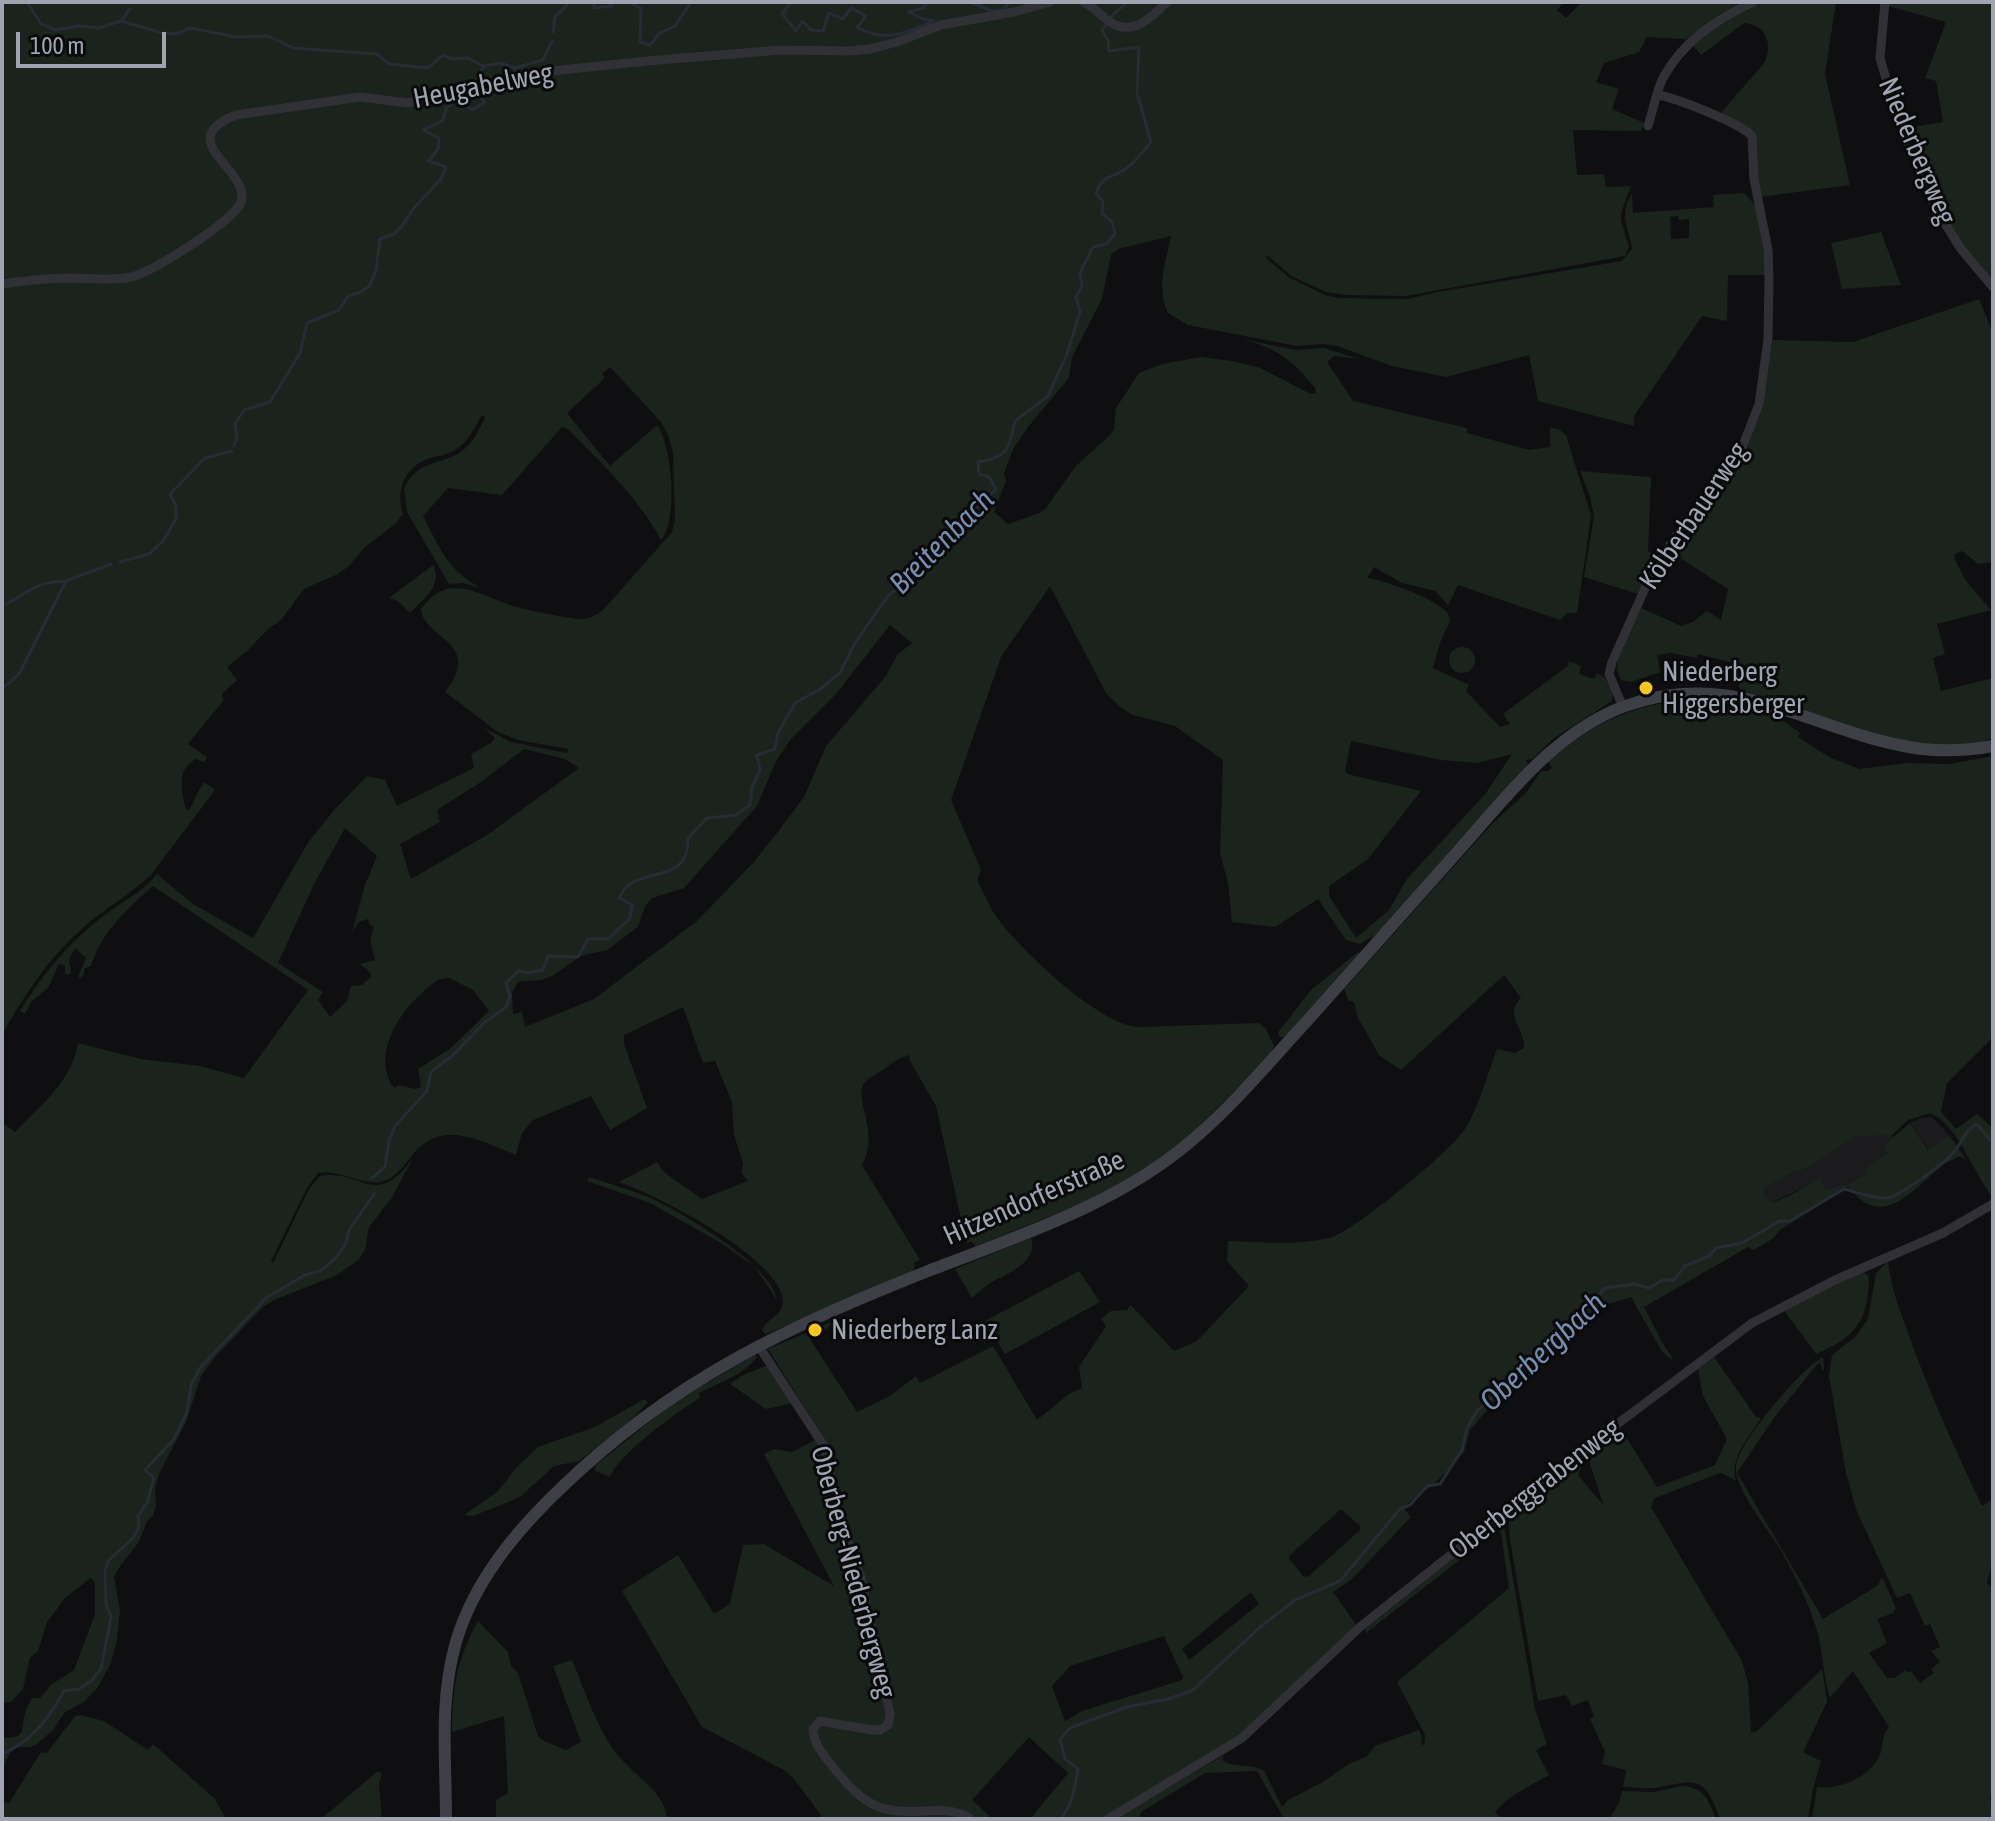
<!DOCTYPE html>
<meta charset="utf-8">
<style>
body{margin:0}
#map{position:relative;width:1995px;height:1821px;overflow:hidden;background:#0f0f11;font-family:"Asap Condensed",sans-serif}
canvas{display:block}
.frame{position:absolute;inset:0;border:4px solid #9fa3b2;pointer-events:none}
.scale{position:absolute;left:16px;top:32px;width:150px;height:36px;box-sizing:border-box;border:4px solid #9fa3b2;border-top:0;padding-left:10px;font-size:24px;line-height:28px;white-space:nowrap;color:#9fa3b2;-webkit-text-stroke:6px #0a0a0b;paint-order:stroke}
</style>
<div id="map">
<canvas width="1995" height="1821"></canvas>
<div class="frame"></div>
<div class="scale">100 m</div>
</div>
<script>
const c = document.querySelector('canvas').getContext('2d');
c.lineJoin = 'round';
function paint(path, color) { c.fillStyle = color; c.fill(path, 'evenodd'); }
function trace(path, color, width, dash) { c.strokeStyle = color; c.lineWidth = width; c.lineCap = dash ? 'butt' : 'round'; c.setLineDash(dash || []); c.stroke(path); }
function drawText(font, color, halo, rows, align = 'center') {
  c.font = font + ' "Asap Condensed",sans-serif'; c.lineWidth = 6; c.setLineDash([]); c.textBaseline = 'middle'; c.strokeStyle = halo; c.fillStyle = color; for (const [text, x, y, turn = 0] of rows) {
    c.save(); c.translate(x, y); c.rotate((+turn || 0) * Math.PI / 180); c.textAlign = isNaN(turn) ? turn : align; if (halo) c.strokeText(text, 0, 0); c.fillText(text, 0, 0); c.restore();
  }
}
paint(new Path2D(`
 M1932,1117L1949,1135L1929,1150L1910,1123L1921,1118Z
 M1868,1134L1892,1135L1893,1138L1883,1146L1887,1154L1865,1169L1867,1173L1848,1184L1825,1189L1821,1179L1771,1203L1763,1195V1188L1792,1173L1808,1168L1856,1136Z`), '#1b1b1e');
paint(new Path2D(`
 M2,2H1564L1557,10L1566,18L1582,2H1735L1738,7L1686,39L1647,37L1639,52L1604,63L1596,82L1619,89L1612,109L1644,123L1641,131L1573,130L1577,175L1604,174L1606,187L1631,186C1620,218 1617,210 1629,246L1625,256L1406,296L1347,295L1326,292L1291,276L1268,256L1265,257L1290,278L1325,295L1338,298L1407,299L1438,292L1622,261L1632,249C1629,228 1618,215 1632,194L1633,213L1714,207L1713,195L1744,193L1756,206L1767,275H1728L1727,321L1702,316L1634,416V426L1538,401L1529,355L1446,377L1392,366L1337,346L1324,344L1297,346L1188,325L1168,313C1156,287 1166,262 1171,236L1118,249L1111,255L1102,299L1072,357L1069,378L1028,427L1013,449L1004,473L1006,481L994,512L1008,524L1039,513L1045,509L1076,466L1110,435L1114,429L1116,408L1139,373L1162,364L1201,357L1232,361L1258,367L1311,394L1316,393L1315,388C1291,359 1279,349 1241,339L1296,350L1324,348L1359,359L1334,356L1327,362L1353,401L1467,428V433L1529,450L1550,447V427L1560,430L1566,435L1591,516L1577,613H1568L1560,620L1458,585L1448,605L1435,591L1402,583L1374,567L1367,578C1381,579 1451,603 1450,619C1450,623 1447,628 1445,631C1439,643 1437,655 1433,668L1469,685L1466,691L1500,727L1510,724L1503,714L1569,665L1568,661L1581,666L1579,674L1594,679L1597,673C1608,678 1614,689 1612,701L1554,738L1532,759L1526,760L1528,765L1381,932L1360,944L1346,940L1318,899L1275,927L1232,922L1228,883L1220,853L1223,760L1175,726L1133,715L1120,707L1106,693L1050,586L1001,657L951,800L981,870L977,880C984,893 989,907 998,919C1022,951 1098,1024 1138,1027L1259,1023L1266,1029L1274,1046L1271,1055L1177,1148L1103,1195L976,1246L971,1241L967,1243L965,1237L936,1106L909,1059L910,1055C899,1057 892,1063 883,1070C877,1074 867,1078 863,1085C855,1102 880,1134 862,1165L920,1260L914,1263L915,1267L911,1273L766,1334L762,1331C765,1319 782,1316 783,1303C785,1260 655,1194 619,1182L657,1162L665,1173L702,1199L748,1181L741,1172L743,1163L734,1135L732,1102L715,1061L703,1063L683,1007L624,1035V1044L647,1108L610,1130L591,1096L533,1120L522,1133L516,1155C476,1139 440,1117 409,1159C401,1169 393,1180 380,1182C359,1185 339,1169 318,1173L307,1188L271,1261L273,1263L309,1189L320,1176C361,1168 375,1211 413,1158L391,1199L369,1227L365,1250L358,1260L337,1275L274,1300L263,1307L216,1356L201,1376L186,1422L160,1472L155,1487L156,1506L153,1516L147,1521L139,1542L118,1569L114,1577L120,1610L117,1641L110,1665L98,1687L84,1702L65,1712L53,1730L37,1744L30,1747H13L2,1769V1738C30,1738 19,1728 26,1711C27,1706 30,1703 32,1698H40L52,1684L74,1670L95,1614V1582L91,1578L66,1597L47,1622L38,1651L30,1658L23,1689L11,1702H2V1122L15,1132C40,1106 73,1080 78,1043L141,1059L200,1066L244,1078L308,990L153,886C126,910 102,931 91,966L85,968L82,978L78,977L86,958L75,948L69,959L71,972L68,975L65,974V966L59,964L48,988L31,1002L25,1014L20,1011C42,975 69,942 102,917C121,902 142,893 157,874L193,904L253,938L309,841L335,809L367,776L385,780L397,806L474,768L471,754L491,743L495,738L484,728L511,742L567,753L568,749L518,740L498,732L445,692C485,642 423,639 421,609C448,571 477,594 510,605C526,610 543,613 559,616C578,620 590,622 605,608L672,532L675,520L673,453L669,437L661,422L610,367L602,374L605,378L567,413L610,466L657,425C672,446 679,520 661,540C638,497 601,463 568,429L562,427L502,495L448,488L423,516C440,548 447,570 481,588L463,583L449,584L407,512L404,489C418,456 447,467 468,446C476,438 480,427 485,417L482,415C474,429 468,442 455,450C447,455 439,456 430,458C405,466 395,490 403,514L395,524L365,547L349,566L338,574L304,589L281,620L268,629L248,650L227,667L237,680L222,694L223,701L188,744L207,757L204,762L196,759C175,770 182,792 186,810H189C195,801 197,791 204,782L215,790L151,875C131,894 107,907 86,925C50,956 25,994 2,1035ZM1678,216L1679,220L1689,219V238L1671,239L1670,217ZM890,625L912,643L897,655L886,676L826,746L804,797L777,833L752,864L697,921L594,999L525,1027L522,1012L513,1014L512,993L518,982L541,980L552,976L581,956L607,950L638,927L645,906L652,898L684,888L757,806L776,761L791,739L836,694ZM1351,741L1441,760L1477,763L1512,754L1486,793L1407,879L1389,910L1356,938L1329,896V886L1367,860L1421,791L1347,774L1345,770ZM524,749L565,759L579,768L487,835L411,879L400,844L440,822L437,810L481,782ZM345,828L377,856L365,885L352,932L359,922L368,919L370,925L374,927L370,940L375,960L360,964L371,973V977L362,985L351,986L347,1001L330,1017L318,1000L323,992L278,963L314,884ZM449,978L473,990L489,1011L451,1048L418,1069L421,1087L415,1089L399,1085L394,1088C372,1056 397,1015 422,993C430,985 437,978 449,978Z
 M1758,2H1836L1825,74L1850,185L1760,197L1755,167V139L1719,115L1765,62C1773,43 1766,25 1744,23L1701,55L1692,45L1694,41Z
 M1888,2H1993V282L1969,256L1936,205L1906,128L1943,122L1936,81L1925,78L1946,22L1888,6Z
 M1881,232L1901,285L1842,289L1831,243Z
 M1979,299L1993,334V562L1978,564L1962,551L1955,554L1954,558L1966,581L1991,610L1937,624L1945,654L1933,658L1941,691L1993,678V738C1984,741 1972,745 1963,746C1902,752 1805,712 1745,694L1738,686L1749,667L1698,654L1697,658L1671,653L1657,655L1660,672L1631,682L1621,680C1609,658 1630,628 1639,607L1681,626L1693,622L1707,611L1721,620L1728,589L1680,558L1673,545L1743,459L1762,405L1773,340L1853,342Z
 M1580,471L1651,477L1648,552L1661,551L1638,594L1584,577L1594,516L1590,496Z
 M433,565C443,586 423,599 410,613L398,601L389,598Z
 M1449 660a13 13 0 1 1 26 0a13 13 0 1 1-26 0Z
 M1702,699L1730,701L1771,712L1800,733L1798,737L1829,757L1859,769L1907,763L1950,764L1993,756V1037L1947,1083L1941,1112L1956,1129L1977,1114L1993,1128V1197C1973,1174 1959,1125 1930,1113L1908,1120L1892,1135L1856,1136L1808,1168L1792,1173L1764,1188V1195L1772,1203L1789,1196L1821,1178L1825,1189L1848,1184L1866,1174L1864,1169L1887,1154L1883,1146L1910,1123L1928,1150L1949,1135L1967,1161L1960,1156C1953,1160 1944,1163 1938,1169C1922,1182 1897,1212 1874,1206C1862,1204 1856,1195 1848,1187L1780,1230C1773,1240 1763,1245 1753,1250L1748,1247L1644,1307L1663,1344L1672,1357L1671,1360L1661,1350L1631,1297L1608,1304L1576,1331L1568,1341L1540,1362L1523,1381L1511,1386L1500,1395L1470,1430L1464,1452L1452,1466L1433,1485L1403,1507L1411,1517L1351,1580L1333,1592L1357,1626L1240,1736L1103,1819H1030L1068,1773L1029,1737L972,1800L993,1819H976L968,1814C943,1812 915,1814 891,1809C856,1801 832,1763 816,1734L819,1724L888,1729L890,1694L883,1660L863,1574L843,1521L823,1437L768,1349L831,1322L833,1324L810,1339L857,1412L890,1396L916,1376L920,1383L993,1346L1037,1420L1069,1394L1082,1388L1079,1367L1106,1326L1101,1319L1111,1311L1127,1310L1131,1305L1174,1351L1197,1341L1249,1286L1227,1261L1228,1241C1260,1242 1301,1246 1332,1237C1355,1230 1452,1150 1465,1129C1479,1106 1487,1075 1497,1049L1515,1053L1524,1048C1526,1030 1503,1015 1521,998L1504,975L1401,1070L1379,1055L1358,1018L1354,1002L1348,1000L1344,989L1492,824L1526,793L1541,771H1548L1552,767L1548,762C1593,721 1642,701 1702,699ZM1341,1509L1360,1526V1530L1308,1577L1303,1576L1289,1559L1290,1555ZM1251,1592L1259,1604L1189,1660L1182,1649ZM1164,1636L1183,1677L1182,1680L1082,1711L1065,1721L1052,1686L1070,1666Z
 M1358,952L1359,954L1284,1038L1278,1036L1279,1031L1311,990Z
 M589,1177C609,1184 629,1189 648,1197C680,1211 772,1265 777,1300L755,1267L721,1243L650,1203L587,1181Z
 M1031,1238C1039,1262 1008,1273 992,1282C985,1286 978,1293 972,1298L955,1269Z
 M1888,1261C1890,1286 1900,1310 1908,1333C1929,1392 1955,1449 1982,1506L1993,1499V1558L1987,1583L1993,1589V1794L1990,1796L1993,1819H1812L1817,1787C1839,1790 1868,1778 1879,1757C1884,1747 1881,1735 1889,1727L1853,1671L1830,1698C1824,1679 1823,1658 1819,1638C1811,1607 1795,1575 1779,1547C1768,1530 1733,1486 1736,1466C1739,1441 1801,1369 1823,1357L1824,1370H1822L1820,1362L1816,1366L1776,1415L1737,1473L1823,1619L1877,1586L1882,1577L1896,1608L1893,1613L1877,1619L1887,1643L1869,1653L1887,1678H1894L1906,1670L1908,1673L1911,1671L1920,1683L1934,1673L1931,1669L1940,1662L1931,1651L1940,1647L1930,1624L1925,1626L1910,1593L1897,1598L1857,1512L1846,1473L1829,1376L1832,1355L1856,1336L1868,1319L1876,1273Z
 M1079,1271L1100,1302L1005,1354L985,1321Z
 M1863,1272L1869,1276C1868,1320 1858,1336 1816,1354L1783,1309Z
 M755,1355L757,1357C744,1375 718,1383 699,1393L700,1398C678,1411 619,1454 610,1477L595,1471L596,1465L674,1402Z
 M1714,1357L1756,1417L1761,1418C1749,1437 1729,1458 1736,1481L1722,1473L1717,1474L1655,1498L1651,1507L1742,1661L1748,1683L1751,1732L1757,1731L1822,1669L1827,1702L1803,1752L1821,1761L1813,1789L1808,1819H1720C1703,1773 1697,1781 1654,1788C1644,1789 1633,1787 1623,1787L1626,1770L1602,1764L1605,1752L1590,1719L1594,1716L1588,1700L1572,1706L1566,1695L1538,1701L1510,1540L1509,1522L1512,1512L1579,1457L1583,1463L1578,1475L1604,1506L1586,1452L1620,1427L1657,1487L1715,1465L1727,1439L1703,1396L1698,1369Z
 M765,1366L768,1367L793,1403L766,1409L730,1384L741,1376Z
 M644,1399L648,1402L633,1418L579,1461L554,1466L521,1496L511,1501L473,1516L464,1515L497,1492L517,1467L538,1447L595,1427Z
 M817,1439L852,1557L887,1720L879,1728L829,1718L810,1732L871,1807L948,1812L966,1819H824L794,1779L784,1770L702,1727L622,1591L678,1555L714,1614L730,1604L743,1545L764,1544L834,1586L764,1454L774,1449L792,1452Z
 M1499,1522L1504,1525L1535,1709L1547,1744L1536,1750L1549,1775C1529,1787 1511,1793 1495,1812L1501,1819H1284L1257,1771L1205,1773L1141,1812L1138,1819H1115L1224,1755L1222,1760C1234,1769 1251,1762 1264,1771L1282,1807L1288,1800L1323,1782L1347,1765L1367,1756L1375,1746L1419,1730L1422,1738L1421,1744L1424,1745L1425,1735L1397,1682L1509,1588L1501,1533L1498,1530L1366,1633L1365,1629Z
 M478,1621L508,1652L511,1666L518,1673L538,1736L544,1741L566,1750L581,1742L553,1666L572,1660C587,1695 599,1738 627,1765C644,1783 664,1793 667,1819H496V1800L508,1793L504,1716L452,1732C453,1686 456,1661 478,1621Z
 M80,1715L104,1721L148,1750L153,1744L215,1799L226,1819H2V1801L9,1803L41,1752L47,1753L75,1716Z
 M378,1771L382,1774L379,1784L382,1819H321Z
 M1682,1786C1704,1787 1709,1800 1716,1819H1609L1619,1803L1622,1791L1654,1792Z`), '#1b231d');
trace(new Path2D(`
 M27,2L41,24L56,30L79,26L99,28L121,21L162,33L176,34L190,28L237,37L268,36L293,48L377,54L389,64L428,68L443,55L453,59L468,58L483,66
 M594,2V8L612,6V2
 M628,2L641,8L640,42L650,45L660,33L675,26L691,2
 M739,2H743
 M791,2L782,14L796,31L802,21L811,30L823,31L829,13L843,19L851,8L866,16L857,27C886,44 906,32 934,21L923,19L909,12L923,8L928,2
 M970,2L992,11L1003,10L1009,2
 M121,21L130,9
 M553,32L555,17L570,2
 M475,83L484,66L501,63L515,68L543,60L552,41
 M234,446L237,439L235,424L244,410L270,402L300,353L307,323L339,310L348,296L361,292L370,285L376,270L380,239L394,234L402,226L413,209L441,179L446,167L428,161L438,149L439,138L423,130L442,121L447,107L457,100L472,110L485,102L473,90
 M120,562L149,554L163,541L176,519V506L170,494L205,458L232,451
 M2,606C29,593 33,582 66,581
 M2,689L19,674L66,581L111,564
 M372,1178L385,1167L389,1140L395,1126L427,1091L431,1072L452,1056L484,1023L506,1007L510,996L506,983L518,971L528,973L543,970L548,956L578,957L588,939H608L630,918L632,905L619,898C634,862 690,889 688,838L707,818L736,815L750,805L752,787L760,770L757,755L775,749L778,733L795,703L819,690L840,673L855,643L888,596L900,586L904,571L917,558L945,548L946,537L969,524L973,511L996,489L989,477L979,474L978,462C1009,457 1008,449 1015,421L1048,396L1067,354L1080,312L1076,297L1082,286L1080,273L1093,247L1106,244L1115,234L1112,222L1102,213L1103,202L1096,193C1102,176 1111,178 1124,170C1135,163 1143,152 1151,142L1137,93L1139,47L1109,51L1108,40L1102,31L1111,17L1127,2
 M2,1754C31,1742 49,1718 64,1691L79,1689L91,1681L101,1669L111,1617L106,1604L105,1572L108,1561L133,1538L139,1527L138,1516L147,1503L154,1478L145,1470L174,1439L187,1412L191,1385L200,1368L266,1298L305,1275L320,1271L337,1257L346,1243L349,1230L375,1193
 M1060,1819C1072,1808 1075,1785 1078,1769L1065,1759L1060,1739L1070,1728L1127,1707L1168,1699L1193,1690L1260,1627L1295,1600L1340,1581L1400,1509L1410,1505L1427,1486L1440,1484L1462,1450L1467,1428L1477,1411L1500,1390L1516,1381L1523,1369L1571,1329L1605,1288L1634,1284L1649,1288L1663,1280H1674L1685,1266L1709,1256L1716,1248L1742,1243L1780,1221H1790L1844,1189C1856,1192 1874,1199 1887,1198C1900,1196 1945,1163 1954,1152C1963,1141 1964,1131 1977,1124L1993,1143`), '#252c34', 3);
trace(new Path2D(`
 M1084,2C1094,7 1101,16 1110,22C1133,37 1152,17 1167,2
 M1885,2L1880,58L1893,103L1934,206L1961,249L1993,287
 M1648,126C1653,111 1656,92 1663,78C1683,41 1716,20 1753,2
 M2,284C24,281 47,278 69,278C89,278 111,281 131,277C150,274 235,220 241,202C252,170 170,141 236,115L360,97L408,103L514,75L647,61L781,50L850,51L870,49L897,42L941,25L1014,12L1050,2
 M1623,707L1609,674L1612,662L1655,566L1678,533L1737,461L1759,404L1768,339L1769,278L1768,250L1754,179L1752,136C1740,123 1676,98 1658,95
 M758,1345L824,1446L840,1522L860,1574L890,1714L888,1725L880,1730H872L820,1721L813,1729C813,1743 824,1756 833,1767C860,1801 877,1815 922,1811C941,1810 955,1809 971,1819
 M1108,1819L1242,1738L1360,1627L1580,1452L1752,1323L1835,1280L1943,1233L1993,1204`), '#303036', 9);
trace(new Path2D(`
 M446,1819C446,1759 439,1700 456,1642C474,1581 516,1531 561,1488C674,1379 785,1328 928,1271C1018,1236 1116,1205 1190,1142C1233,1106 1269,1062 1307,1021C1358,964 1409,906 1460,849C1508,795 1555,732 1625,706C1734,667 1807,729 1909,747C1937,752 1965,751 1993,746`), '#3e3f46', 12);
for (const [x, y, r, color] of [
 [1646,688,8,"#fcc71c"],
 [815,1330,8,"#fcc71c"]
]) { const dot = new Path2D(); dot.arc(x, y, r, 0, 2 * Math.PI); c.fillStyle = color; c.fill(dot); trace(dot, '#0a0a0b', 3); }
drawText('28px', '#9fa3b2', '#0a0a0b', [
 ["Heugabelweg",483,86,-11],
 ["Niederbergweg",1917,151,67],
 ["Kölberbauerweg",1694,516,-56],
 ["Hitzendorferstraße",1034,1198,-24],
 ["Oberberggrabenweg",1535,1489,-38],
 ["Oberberg-Niederbergweg",853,1572,75]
]);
drawText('28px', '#9fa3b2', '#0a0a0b', [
 ["Niederberg",1662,672],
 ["Higgersberger",1662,704],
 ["Niederberg Lanz",831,1330]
], 'left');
drawText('italic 30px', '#738eb1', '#0a0a0b', [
 ["Breitenbach",942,542,-45],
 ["Oberbergbach",1543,1352,-43]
]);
</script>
